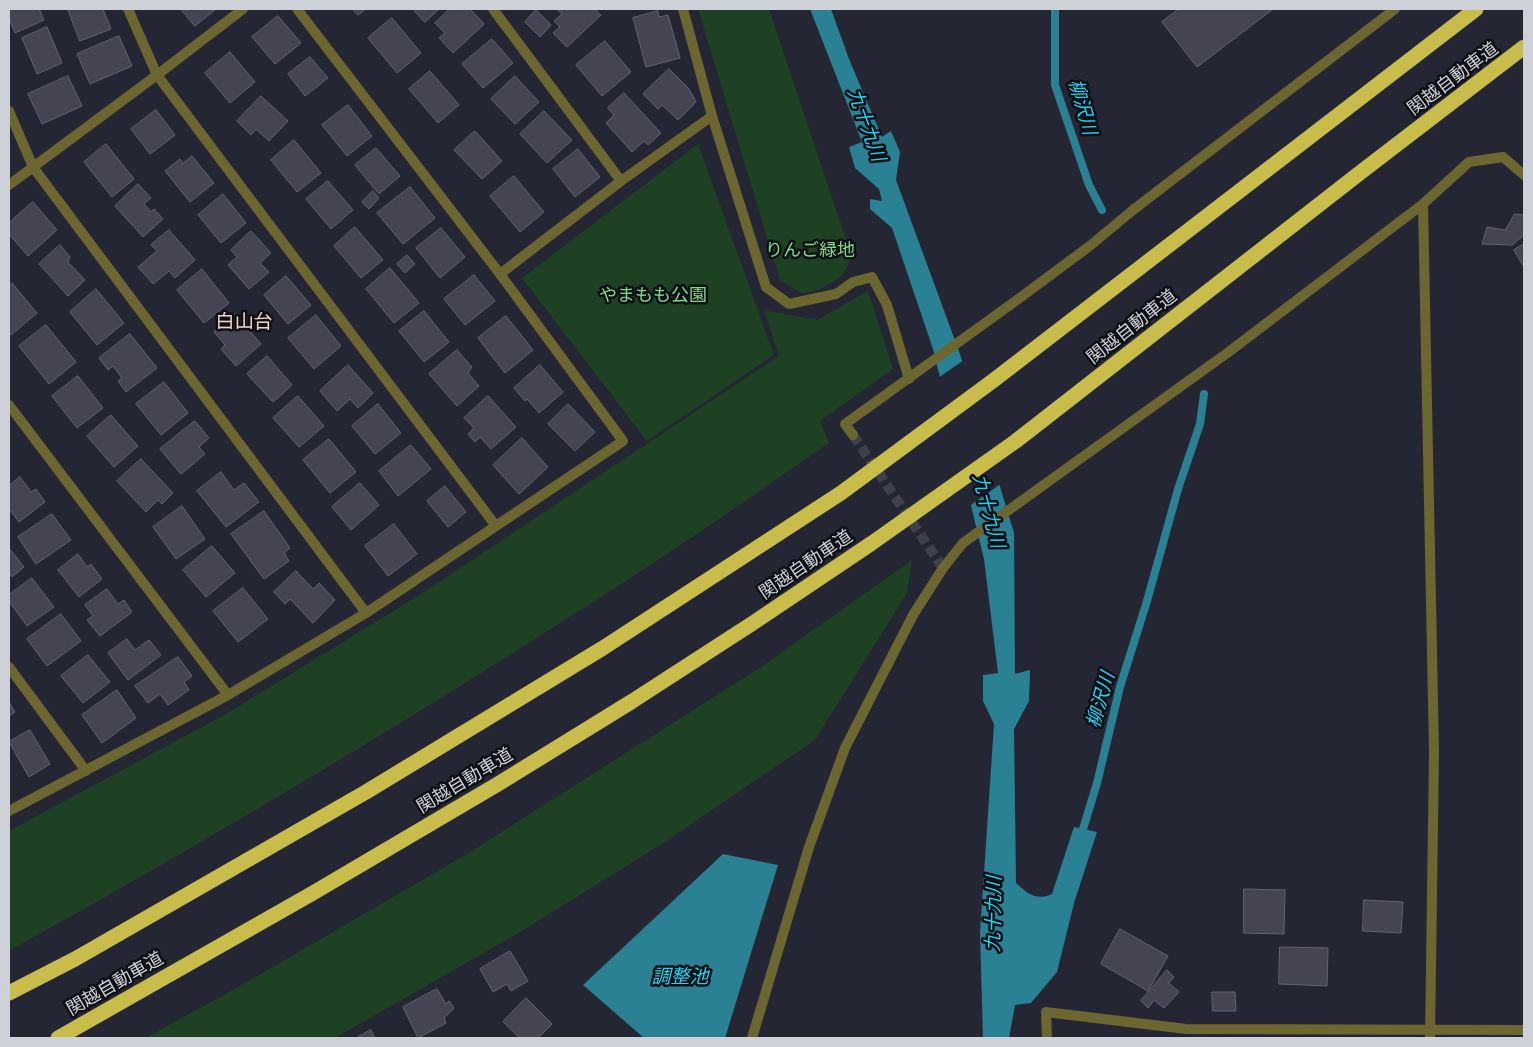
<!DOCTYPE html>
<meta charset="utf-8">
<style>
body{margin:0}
#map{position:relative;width:1533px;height:1047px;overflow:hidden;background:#242733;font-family:Raleway,sans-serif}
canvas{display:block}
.frame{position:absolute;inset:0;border:10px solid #cfd1d9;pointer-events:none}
</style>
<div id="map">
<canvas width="1533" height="1047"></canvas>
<div class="frame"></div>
</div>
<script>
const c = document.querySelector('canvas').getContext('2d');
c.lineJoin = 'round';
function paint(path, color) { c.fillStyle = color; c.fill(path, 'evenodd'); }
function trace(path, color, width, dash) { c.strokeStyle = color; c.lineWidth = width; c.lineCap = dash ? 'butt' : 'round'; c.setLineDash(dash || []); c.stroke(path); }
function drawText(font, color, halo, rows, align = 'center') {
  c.font = font + ' Raleway,"Noto Sans JP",sans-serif'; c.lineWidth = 5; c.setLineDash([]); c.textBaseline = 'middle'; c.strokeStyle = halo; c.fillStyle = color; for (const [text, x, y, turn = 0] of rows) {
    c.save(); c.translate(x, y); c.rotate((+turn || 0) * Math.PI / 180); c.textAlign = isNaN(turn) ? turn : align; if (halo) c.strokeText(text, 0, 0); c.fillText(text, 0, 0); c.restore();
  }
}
paint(new Path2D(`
 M698,9H769L852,257L842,276L819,290L801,293L780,280Z
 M698,144L774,355L647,441L522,278Z
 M868,291L893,369L820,421L829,443C744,502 659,561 571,616C387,734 200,845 9,951V831L226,714L421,594L779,356L764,310L817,320Z
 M912,560L907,593L815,740L665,842L517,934L335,1038H145L235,989L467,854L761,667Z`), '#1d4122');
paint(new Path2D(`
 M810,9H831L849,59L882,137L891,131L900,152L896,180L960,354L1014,533L1015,674L1030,670L1029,701L1014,729L1016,883C1028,894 1036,901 1052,894L1074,827L1097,832L1074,903L1057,972L1031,1003L1015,1005L1009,1038H983L980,933L994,724L983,701V675L998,673L984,559L933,349L892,228L870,209V199L882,201L879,189L855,168L849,147L862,142Z
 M723,854L778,865L725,1038H644L583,985Z`), '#298193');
paint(new Path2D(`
 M964,360L1002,483L968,507L938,378Z`), '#242733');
trace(new Path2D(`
 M1055,9V85L1089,185L1102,210
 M1080,839L1097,783L1120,687L1147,601L1178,489L1200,424L1204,394`), '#298193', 8);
const building = new Path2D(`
 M9,9H39L44,20L15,33L9,18Z
 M68,9H103L111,29L80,41Z
 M181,9H216L195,26Z
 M353,9H366L358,15Z
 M413,9H439L425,22Z
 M450,9H470L484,24L453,53L439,38L445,33L435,23Z
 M557,9H594L601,15L567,47L553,33L560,27L554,21L562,14Z
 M1179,9H1273L1197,67L1162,22Z
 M536,10L551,25L540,37L525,22Z
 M658,11L659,17L668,15L680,58L646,67L633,18Z
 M278,16L301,43L275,64L252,37Z
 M392,18L421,53L397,73L368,38Z
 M47,27L62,63L37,74L22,38Z
 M119,36L132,66L90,84L77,54Z
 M492,39L513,63L483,88L462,64Z
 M605,41L631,72L602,96L576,65Z
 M230,52L255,82L230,103L205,73Z
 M310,57L328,78L305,96L288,74Z
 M669,69L689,89L696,102L678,120L662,105L658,109L643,94Z
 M430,71L459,105L438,123L409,89Z
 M68,76L82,106L42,124L28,94Z
 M515,76L539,102L515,124L491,99Z
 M624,93L661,133L648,145L644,141L632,152L606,123L614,115L608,108Z
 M261,96L288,121L269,141L256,129L251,135L237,121Z
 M348,105L372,136L347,156L322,125Z
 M156,110L175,135L150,154L131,129Z
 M544,111L572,140L547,163L520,134Z
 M475,131L502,161L482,179L454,150Z
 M294,140L321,173L297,192L271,160Z
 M106,144L134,179L112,197L84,162Z
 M376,148L400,176L379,194L355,165Z
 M578,149L600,177L575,197L553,169Z
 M192,156L214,183L190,202L165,171L180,159L183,163Z
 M514,176L544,212L520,232L490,196Z
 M328,181L353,210L331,229L306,199Z
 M138,184L151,198L144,204L151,212L154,209L163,219L143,237L115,206Z
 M410,187L435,218L403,244L377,213Z
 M373,191L379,198L369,209L362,202Z
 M223,194L246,223L221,243L198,215Z
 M33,202L57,230L28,256L9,234V223Z
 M1515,214L1524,215V235L1512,245L1482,244L1487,227L1505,230Z
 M355,227L383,260L361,278L334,246Z
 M441,228L465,257L440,278L416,248Z
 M169,230L195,260L175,278L169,271L153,284L138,267L157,251L151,245Z
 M251,231L271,253L260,263L269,272L249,289L228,265L237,257L231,250Z
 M1524,244V267L1514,250Z
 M60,245L70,257L68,262L85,280L68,296L39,264Z
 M407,255L415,264L405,273L397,264Z
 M390,268L419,303L394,323L366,289Z
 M202,269L229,303L204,323L177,290Z
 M474,275L495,301L465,325L444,299Z
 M286,276L311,305L288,324L264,295Z
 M12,283L37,313L11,335L9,332V286Z
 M96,289L124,323L97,345L70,312Z
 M424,311L449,342L424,362L399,331Z
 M235,314L261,344L236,366L221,349L225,345L214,332Z
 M316,315L341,346L314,369L288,338Z
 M506,316L533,350L505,373L478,338Z
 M46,325L76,362L49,384L19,346Z
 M130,334L157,368L126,392L118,381L122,378L113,366L108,370L99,358Z
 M457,350L472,367L468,373L479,386L457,406L429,374Z
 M267,356L292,385L273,402L247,374Z
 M348,365L373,393L358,408L350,399L337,411L320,391Z
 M540,365L563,392L539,413L527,399L525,401L514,388Z
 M78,376L103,408L77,428L52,396Z
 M164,382L188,413L161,435L136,404Z
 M298,396L324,426L299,447L273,418Z
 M488,396L516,427L491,449L480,437L475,442L468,434L474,428L464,418Z
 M378,404L401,433L375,454L352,426Z
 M568,404L595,432L575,451L548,424Z
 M111,415L138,446L114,467L87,436Z
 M195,421L209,438L199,447L205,454L181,474L160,449Z
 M522,438L548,467L519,494L493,465Z
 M329,439L356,472L330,493L303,460Z
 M411,445L431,469L398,496L379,471Z
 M141,459L173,493L162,504L158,500L146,512L117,481Z
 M221,472L234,490L244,483L259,502L226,527L197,491Z
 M20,477L31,492L36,489L45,502L19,522L9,509V486Z
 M360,483L379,505L351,530L332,507Z
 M445,486L466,512L448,527L427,501Z
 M182,506L205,539L176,559L153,527Z
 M264,511L290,548L284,553L289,561L264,579L231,534Z
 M52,514L71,540L36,564L18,537Z
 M394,524L417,554L388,576L365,546Z
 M212,546L235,573L206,597L183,570Z
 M9,548L24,567L12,577L9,572Z
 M78,554L87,567L91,564L102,579L79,597L58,570Z
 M296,571L313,589L319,583L335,600L313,623L290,599L285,604L274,592Z
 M32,578L54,607L27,626L9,601V595Z
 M243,588L268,619L238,642L213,611Z
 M107,589L118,604L124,600L132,612L100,636L87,620L93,616L85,605Z
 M61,614L81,641L47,666L27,639Z
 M127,639L135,650L149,640L161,655L128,680L108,653Z
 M88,655L110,682L83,703L61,676Z
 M178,657L192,676L184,682L189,690L168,705L160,694L148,703L135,686Z
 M117,690L136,718L102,743L82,715Z
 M9,702L15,712L9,716Z
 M30,730L50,764L29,777L9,742Z
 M1244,889L1285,890L1284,934L1244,933Z
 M1364,900L1403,902L1401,933L1363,931Z
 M1120,929L1168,956L1148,991L1101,964Z
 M1280,947L1328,948L1327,986L1279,984Z
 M510,951L528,981L511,991L507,984L493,992L480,969Z
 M1167,970L1174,977L1169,983L1179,992L1164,1008L1154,1000L1148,1008L1141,1001Z
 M437,989L446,1004L449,1001L454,1008L444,1018L446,1023L418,1038L403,1007Z
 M1212,992H1235L1236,1011H1213Z
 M526,998L552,1024L538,1038H520L503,1022Z
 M371,1030L375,1038H356Z`);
paint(building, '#454452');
trace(building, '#646371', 1);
trace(new Path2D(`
 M853,435L943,568`), '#3e404c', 10, [10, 5]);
trace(new Path2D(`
 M766,287L789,304L836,294L853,282L872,277L887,305L909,379`), '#6c6630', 10);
trace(new Path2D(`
 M128,9L157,75L496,526
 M493,9L621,181
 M683,9L712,116L766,287
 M9,111L33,167L366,613
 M9,185L157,75L243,9
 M1423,204L1434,751L1430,1038
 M500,274L621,181L712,116
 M9,405L228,695
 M853,435L845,424L1017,300L1091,245L1133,210L1395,9
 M9,667L86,771
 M9,811L228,695L366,613L623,441L500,274L297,9
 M752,1038L809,847L845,748L913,615L943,568L963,543L1230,351L1423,204L1469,162L1503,157L1524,175
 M1047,1038L1046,1012L1186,1029L1524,1030`), '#6c6630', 10);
trace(new Path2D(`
 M9,993L75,959L366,792L603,648L841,493L994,380L1476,9
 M58,1038L313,893L498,784L631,702L753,623L872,543L1016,441L1361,172L1524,47`), '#c8bc4b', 15);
drawText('18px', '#cfd1d9', '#0f1016', [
 ["関越自動車道",1453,79,-37],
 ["関越自動車道",1132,327,-38],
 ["関越自動車道",806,565,-34],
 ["関越自動車道",465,781,-31],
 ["関越自動車道",115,984,-30]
]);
drawText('18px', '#80d88b', '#0f1016', [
 ["りんご緑地",810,251],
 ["やまもも公園",653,296]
]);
drawText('italic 19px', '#1fd4f3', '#0f1016', [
 ["柳沢川",1082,107,74],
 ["九十九川",866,125,70],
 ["九十九川",988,511,75],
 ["柳沢川",1101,700,-74],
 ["九十九川",994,914,-89],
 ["調整池",680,977]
]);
drawText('19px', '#f4d4c8', '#0f1016', [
 ["白山台",244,322]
]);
</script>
